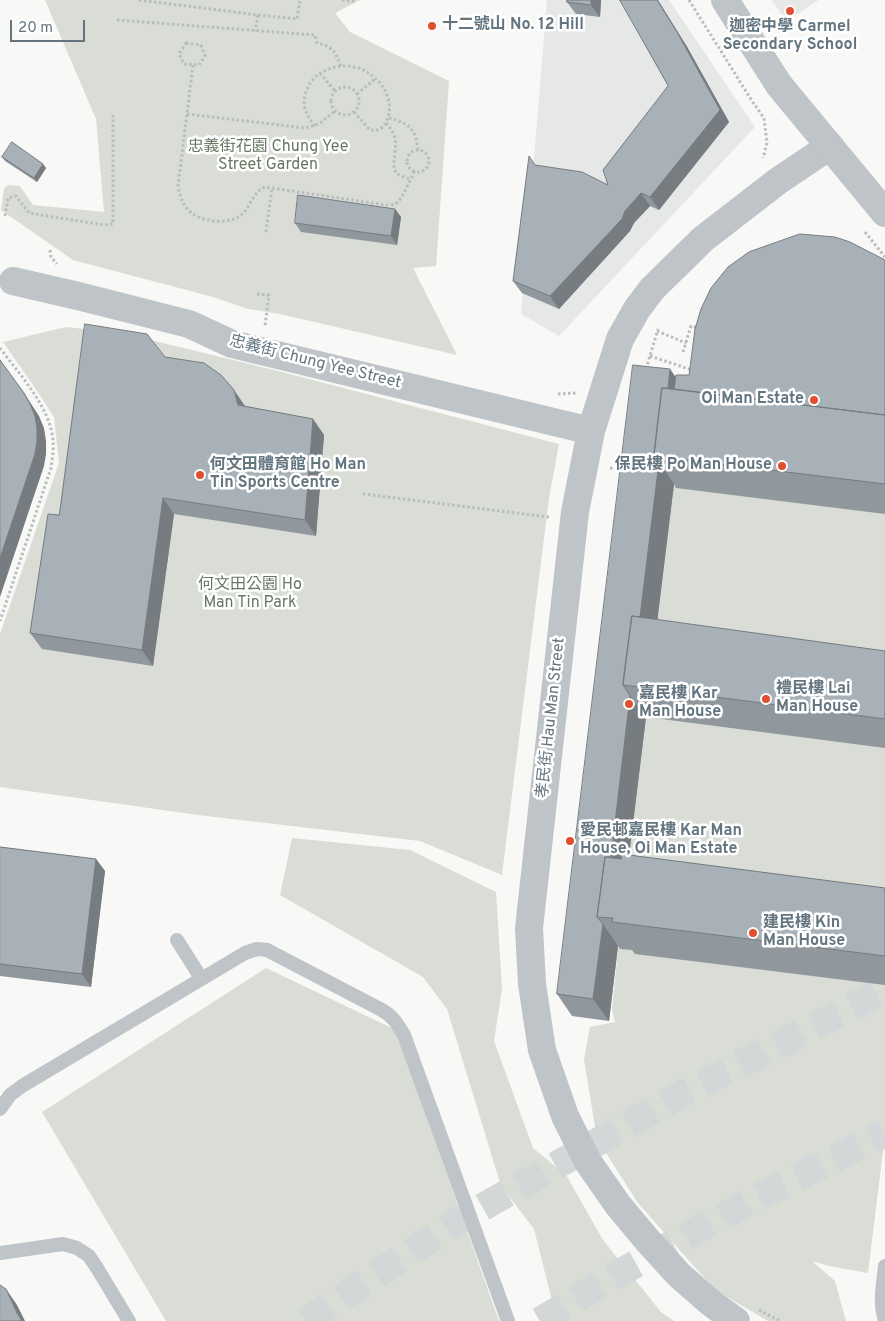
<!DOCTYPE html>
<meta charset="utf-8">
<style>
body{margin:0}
#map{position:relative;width:885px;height:1321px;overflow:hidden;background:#f8f8f6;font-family:Overpass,sans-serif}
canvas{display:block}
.scale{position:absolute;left:10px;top:20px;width:75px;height:22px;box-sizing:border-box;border:2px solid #647580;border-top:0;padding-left:6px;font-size:15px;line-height:18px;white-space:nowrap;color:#647580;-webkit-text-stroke:4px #fff;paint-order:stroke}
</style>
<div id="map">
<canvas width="885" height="1321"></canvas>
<div class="scale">20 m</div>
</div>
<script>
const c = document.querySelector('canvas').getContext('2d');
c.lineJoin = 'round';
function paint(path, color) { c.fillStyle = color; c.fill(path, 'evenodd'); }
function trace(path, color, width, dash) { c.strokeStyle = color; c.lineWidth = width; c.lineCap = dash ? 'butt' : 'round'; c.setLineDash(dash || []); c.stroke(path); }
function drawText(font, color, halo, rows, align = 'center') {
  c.font = font + ' Overpass,"Noto Sans TC",sans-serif'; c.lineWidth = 5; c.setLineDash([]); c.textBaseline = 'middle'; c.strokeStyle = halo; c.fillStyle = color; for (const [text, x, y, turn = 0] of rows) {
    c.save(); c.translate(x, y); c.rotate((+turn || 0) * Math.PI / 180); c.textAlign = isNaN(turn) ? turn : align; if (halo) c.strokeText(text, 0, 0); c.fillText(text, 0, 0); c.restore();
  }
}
paint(new Path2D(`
 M547,0H669L755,127L559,336L521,314Z
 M772,0H819L786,21Z`), '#e6e7e7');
paint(new Path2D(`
 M45,0H360L335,13L350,32L449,81L436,266L413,268L457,355L280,314L248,309L213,297L73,260L1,210L4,189L8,185L20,186L33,205L104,212L96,119Z
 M66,327L122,333L274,370L559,444L549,498L502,875L420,841L198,815L0,787V634L59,463L54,417L33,385L3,342Z
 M671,428L885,453V1135L868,1273L829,1266L812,1261L835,1281L846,1321H768L715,1290L638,1203L597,1139L584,1059L590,1027L615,1022L612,1009Z
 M292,838L410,850L496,892L502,989L494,1041L533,1148L566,1175L603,1240L661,1312L674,1321H557L534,1229L501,1186L447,1009L423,977L280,895Z
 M266,968L396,1030L499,1321H166L42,1112Z`), '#d9ddd5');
trace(new Path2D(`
 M306,1321L453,1224L680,1095L885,990
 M540,1321L612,1277L756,1198L885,1133`), '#d3d7d8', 28, [28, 14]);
trace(new Path2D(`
 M139,0L258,15L255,31
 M342,0L353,1L355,0
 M689,0L752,101L764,118L767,143L763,158
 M258,15L297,19L300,0
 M117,20L315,35L317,43C333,46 335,52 341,66
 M186,43L201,45L205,56L199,65L184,64L179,54Z
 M193,65L178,186C182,208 191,218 214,221C222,222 233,221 240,216C251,208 252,192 265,187L386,205C388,205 393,205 395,204C402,201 410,179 415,171
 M320,73L335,91
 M331 101a14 14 0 1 1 28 0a14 14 0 1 1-28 0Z
 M357,94L376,78
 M187,114L305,128L319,124L335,111
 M389,118C408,123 417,129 418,151
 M386,123C402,140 393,149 394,169L397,174L409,179
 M315,126C304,113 301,102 308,87C313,76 324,70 335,67C345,65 357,66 365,71C383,80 396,103 386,122C385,125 381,129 378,130C375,130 373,130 370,130L354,112
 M407 161a11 11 0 1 1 22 0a11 11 0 1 1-22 0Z
 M5,216L8,198L16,196L29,213L104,225L113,224V115
 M266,232L272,188
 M865,232L885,257
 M50,250L51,257L57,264
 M257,294L269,295L265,326
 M657,331L686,343
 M0,348C19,374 51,408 53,441C54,450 52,459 51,468L0,621
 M683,352L691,326L698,328
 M650,356L692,370
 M646,369L658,329
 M558,394L577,393
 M610,468L622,470
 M363,494L549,517
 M759,1310L780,1321`), '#babdc0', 3, [2.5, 2.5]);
trace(new Path2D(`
 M177,940L201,978
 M0,1109L10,1095L22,1086L245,953L257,949L267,950L380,1009C392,1015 397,1023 404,1035L508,1321
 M0,1253L63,1244L77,1248L89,1256L97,1268L129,1321
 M885,1266C883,1284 879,1303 885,1320`), '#bfc4c8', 14);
trace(new Path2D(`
 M13,281L78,296L189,324L232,344L591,431
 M736,1321L711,1303L679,1275L648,1241L618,1205L588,1162L565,1116L542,1050L532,984L529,928L575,512L591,431L620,339L637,309L652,289L703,239L778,181L830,146`), '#bfc4c8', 28);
trace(new Path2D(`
 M725,0L779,85L885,213`), '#bfc4c8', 28);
paint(new Path2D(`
 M601,0L600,17L576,14L567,2Z
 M686,45L729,122L659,210L650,206L634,223L630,231L559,309L522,293L513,281L536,165L608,185L668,86Z
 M2,157L46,168L37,182L5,161Z
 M395,209L401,217L397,245L301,232L295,223Z
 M885,260V514L676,488L674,484L657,620L885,651V748L646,717L629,855L885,888V985L635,954L632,950L620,949L618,946L609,1021L572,1016L557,994L670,369L676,378L689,375Z
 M165,357L245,406L313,419L324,435L316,536L174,514L153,666L42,649L30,633L59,515Z
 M0,847L96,859L105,871L91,987L0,976Z`), '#90989d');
paint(new Path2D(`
 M591,0H601L600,17L591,5Z
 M657,0H658L686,45L729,122L659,210L650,197L720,110Z
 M43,164L46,168L37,182L34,178Z
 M641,193L650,206L634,223L630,231L559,309L550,296Z
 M395,209L401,217L397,245L391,236Z
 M670,369L685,391L659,457Z
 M234,390L245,406L249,421L238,405Z
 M24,393L39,416L44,428L46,441V454L44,466L0,597V558Z
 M313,419L324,435L316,536L305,520Z
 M659,462L674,484L649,689L631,686Z
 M163,498L174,514L153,666L142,650Z
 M630,696L646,717L621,923L613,918L603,917Z
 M96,859L105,871L91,987L82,974Z
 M603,924L618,946L609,1021L593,999Z
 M6,1289L17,1305L25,1321H22L17,1313Z`), '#767c80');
const building = new Path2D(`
 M567,0H591V5L567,2Z
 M620,0H657L677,32L720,110L650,197L641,193L625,211L622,219L550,296L513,281L529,156L535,165L582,172L608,185L603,170L668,86Z
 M12,142L43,164L34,178L2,157Z
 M298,195L395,209L391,236L295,223Z
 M800,234L835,237L850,242L885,260V415L674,389L676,375H689L695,329L701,309L711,288L728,267L749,252Z
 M85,324L147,334L165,357L204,363L221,375L234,390L238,405L313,419L305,520L163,498L142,650L30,633L48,514L59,515Z
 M0,360L24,393L30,404L35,416L37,428V441L35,454L0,558Z
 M633,365L670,369L668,388H662L654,456L659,462L640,617L632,616L623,685L630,696L611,857H605L597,917L603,924L593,999L557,994Z
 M662,388L885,415V484L654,456Z
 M632,616L885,651V719L623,685Z
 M0,847L96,859L82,974L0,964Z
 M621,854L885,888V956L612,922L613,918L597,917L605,857L621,859Z
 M0,1285L6,1289L17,1313L22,1321H0Z`);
paint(building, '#a8b1b7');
trace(building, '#767c80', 1);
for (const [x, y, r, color] of [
 [790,11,5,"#df4f30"],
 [432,26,5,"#df4f30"],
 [814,400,5,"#df4f30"],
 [782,466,5,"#df4f30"],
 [200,475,5,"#df4f30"],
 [766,699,5,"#df4f30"],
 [629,704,5,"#df4f30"],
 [570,841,5,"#df4f30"],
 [753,933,5,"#df4f30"]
]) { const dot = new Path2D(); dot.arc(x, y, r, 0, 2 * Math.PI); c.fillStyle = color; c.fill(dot); trace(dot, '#fff', 2); }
drawText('bold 16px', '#647580', '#fff', [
 ["十二號山 No. 12 Hill",442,26],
 ["迦密中學 Carmel",790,28,"center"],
 ["Secondary School",790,46,"center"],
 ["Oi Man Estate",804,400,"right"],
 ["何文田體育館 Ho Man",210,466],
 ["Tin Sports Centre",210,484],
 ["保民樓 Po Man House",772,466,"right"],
 ["禮民樓 Lai",776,690],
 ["Man House",776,708],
 ["嘉民樓 Kar",639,695],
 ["Man House",639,713],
 ["愛民邨嘉民樓 Kar Man",580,832],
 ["House, Oi Man Estate",580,850],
 ["建民樓 Kin",763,924],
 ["Man House",763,942]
], 'left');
drawText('16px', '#687863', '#fff', [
 ["忠義街花園 Chung Yee",268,148],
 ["Street Garden",268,166],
 ["何文田公園 Ho",250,586],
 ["Man Tin Park",250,604]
]);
drawText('16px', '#647580', '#fff', [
 ["忠義街 Chung Yee Street",315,363,14],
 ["孝民街 Hau Man Street",552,718,-84]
]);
</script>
